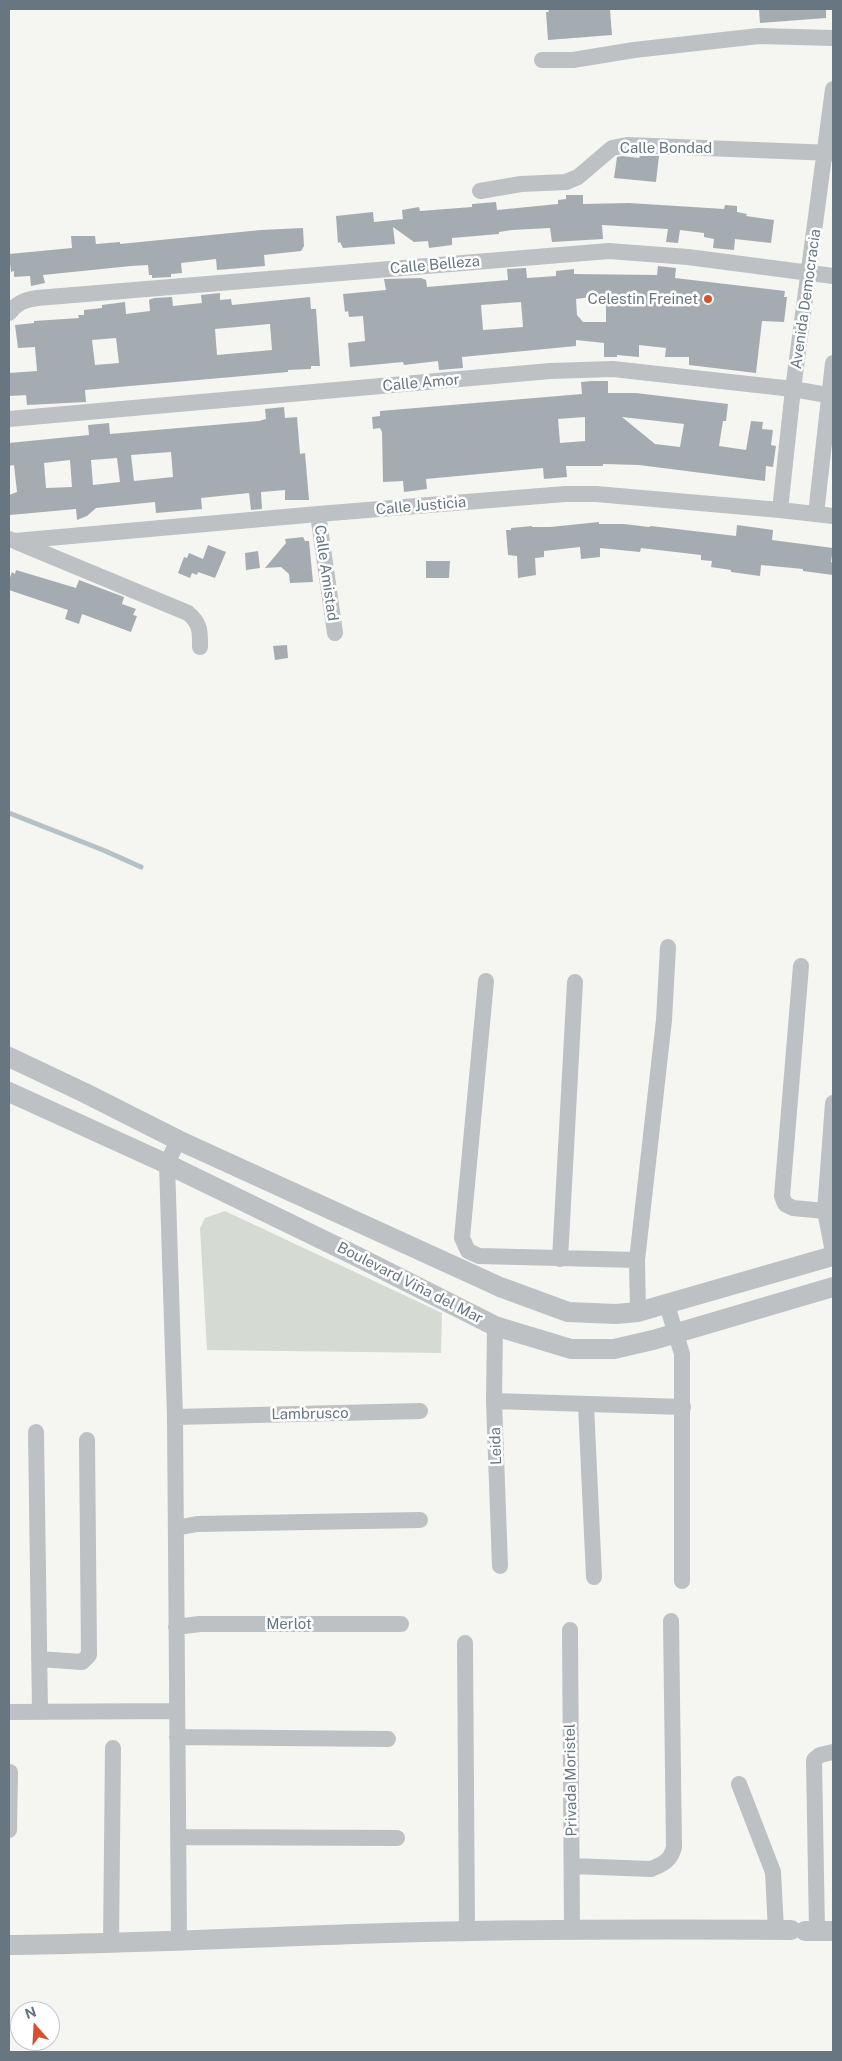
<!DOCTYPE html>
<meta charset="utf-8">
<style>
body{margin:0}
#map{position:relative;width:842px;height:2061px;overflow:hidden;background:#f5f5f2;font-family:"Public Sans",sans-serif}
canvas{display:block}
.frame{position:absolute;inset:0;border:10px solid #677681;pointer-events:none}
.north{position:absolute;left:10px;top:2001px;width:50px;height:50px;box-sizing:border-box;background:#fff;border:1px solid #c2c8cd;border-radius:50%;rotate:341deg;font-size:14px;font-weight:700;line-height:20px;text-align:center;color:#677681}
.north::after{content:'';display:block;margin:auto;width:18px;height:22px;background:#d65132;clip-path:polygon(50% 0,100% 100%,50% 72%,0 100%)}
</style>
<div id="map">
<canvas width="842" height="2061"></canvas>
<div class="frame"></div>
<div class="north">N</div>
</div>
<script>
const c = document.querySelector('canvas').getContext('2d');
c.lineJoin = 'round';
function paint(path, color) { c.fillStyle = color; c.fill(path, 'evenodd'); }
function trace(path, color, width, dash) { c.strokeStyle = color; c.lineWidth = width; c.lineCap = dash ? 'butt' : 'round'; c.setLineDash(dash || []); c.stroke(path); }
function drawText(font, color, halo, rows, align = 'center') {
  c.font = font + ' "Public Sans",sans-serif'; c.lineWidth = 5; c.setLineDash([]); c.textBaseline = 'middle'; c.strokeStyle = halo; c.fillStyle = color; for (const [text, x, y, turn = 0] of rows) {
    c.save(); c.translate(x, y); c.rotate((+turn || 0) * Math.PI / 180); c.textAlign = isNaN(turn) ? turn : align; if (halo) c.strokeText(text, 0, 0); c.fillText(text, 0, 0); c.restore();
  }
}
paint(new Path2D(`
 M225,1211L442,1313L441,1353L207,1350L200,1228L205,1218Z`), '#d5dad2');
trace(new Path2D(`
 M9,813L103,850L141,867`), '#b5c1c4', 5);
paint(new Path2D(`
 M548,9L610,10L612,35L548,40L546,12H549Z
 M759,9H826V18L760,23Z
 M622,156L639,158L640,156H659L656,182L614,178L617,157Z
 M566,195H583V204L629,203L724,209L725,205L737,206V212L747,214L746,216L774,220L771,243L735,239L734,250L713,248L714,239L704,237V233L680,230L678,243L666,242L668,229L602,225L603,239L552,242L550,228L512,230L499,232V234L452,238V245L429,248L428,241L414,242L393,227L395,244L343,248L340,242L338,243L336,216L373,212L374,222L403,219L402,210L419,207L420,211L472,207V204L496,202L497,210L558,204V200L566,199Z
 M303,228L304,246L301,251L264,255L265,266L217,270L216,259L181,263L182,273L171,274V277L152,278V275H149L148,265L131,266L43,275L45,283L31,286L30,276L14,277V271L11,272L9,254L72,248L71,236H95L96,244L120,242V244L261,230Z
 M658,266L676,268L675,278L785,291L784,297H787L784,322L762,321L756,373L689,365V357H665L666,348L639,345V357L617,355V357H604V343L576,340V346L462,357L463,368L439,370L438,361L404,365L403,362L350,367L348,343L365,341L363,316L349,317L348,311L345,312L343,294L386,290L384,279L421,278L426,280L427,287L508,280L507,269L526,268L527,278L556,276V271L574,269V274L657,275ZM606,295V322H583L577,315L576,299ZM521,302L523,327L483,330L481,305Z
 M220,293V300L231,299L232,305L310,297L311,309H316L320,366H311V369L288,370V372L85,390L86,402L27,405L26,395L9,396V373L37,371L35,347L18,348L15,325L34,323V321L79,318L78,315H84V310L102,308V305L125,302L126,314L150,311L149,300L154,298L172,297L173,306L202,303L201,295ZM270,324L272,350L217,355L215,329ZM116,338L119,363L95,365L92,340Z
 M592,381H608V393H636L728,404L726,421H723L719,446L746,450L751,421L763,422L762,429L773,430L771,445L776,446L773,467L766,466L765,481L639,465L603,464V466H566L567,477L544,479L543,468L426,479L427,489L412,491L404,492L403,481L383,482L382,432L380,428L373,429L372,417L380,416V411L582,394L581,382ZM585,417V441L560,443L558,419ZM622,417L684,424L680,447L655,444Z
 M284,407L285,418L297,417L300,454L305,453L309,500H285V490L261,492L262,509L251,510L249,493L201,498L202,509L156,513L155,502L96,508L87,516L77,520L76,509L10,515L9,495L17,492L14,465L9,466V443L89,435L88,425L109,423L110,434L259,421L266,419L265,409ZM171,452L173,477L134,481L131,455ZM117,458L120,482L93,485L91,460ZM70,460L72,487L46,488L44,463Z
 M599,522V524H624L649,527L651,526L736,536L737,525L773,530L772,540L833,548L831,562L833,563V575L803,571V569L761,565L760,576L731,572V570L711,567L712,561L701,560V555L641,548L640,552L600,548V557L581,559L580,547L544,551V557L535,558L536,575L518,578L517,556L508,555L506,530H511V528L532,526V527H550Z
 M303,537L305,541H309L313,582L290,583L289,574L281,567L265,568L286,543L285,539Z
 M208,545L226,552L215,578L198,572L197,575L192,573L190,578L178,573L184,557L187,558L189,553L203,559Z
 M258,551L260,568L246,570L245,553Z
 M426,561H450L449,578H426Z
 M16,570L76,588L79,580L124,597L122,604L136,609L133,615L137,616L131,632L82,614L79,624L65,619L68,610L9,590V580L12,572L15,574Z
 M287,645L288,658L275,660L273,646Z`), '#a5acb1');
trace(new Path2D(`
 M542,60H573L634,50L759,36L833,38
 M480,191L521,184L566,182L578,177L612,148L627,145L833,153
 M9,313C17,303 24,300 37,298L609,251L688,257L833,276
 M9,419L550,371L613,369L793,389L833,396
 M780,510L793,389L833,89
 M318,514L335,633
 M816,514L833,363
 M9,539L15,541L318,514L565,494H596L780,510L833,516
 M17,542L188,613C201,624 200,632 200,647
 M801,966L782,1196L785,1204L793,1208L825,1211
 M486,981L462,1238L468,1251L479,1256L637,1260
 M833,1103L825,1211L833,1252
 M178,1140L167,1164L175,1417L179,1941
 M560,1259L575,982
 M667,1305L682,1354V1581
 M638,1312L637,1260L664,1020L668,947
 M495,1326L494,1401L500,1566
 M494,1401L683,1407
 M586,1405L594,1577
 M175,1417L420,1411
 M36,1432L40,1712
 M176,1528L197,1524L420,1520
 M176,1627L200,1624H401
 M570,1630L572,1930
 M465,1643L467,1932
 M39,1659L82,1662L89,1655L87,1440
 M9,1712L177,1711
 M177,1737L388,1739
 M739,1784L773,1872L776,1930
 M9,1830L10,1772
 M178,1837L397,1838
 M572,1866L651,1869C664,1864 671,1860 674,1847L671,1621
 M817,1931L814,1760L820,1755L833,1752
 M111,1944L113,1748`), '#bdc1c4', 16);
trace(new Path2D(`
 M9,1057L85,1093L178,1140L500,1287L568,1312L616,1314L638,1312L833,1256
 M9,1092L167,1164L356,1256L495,1326L571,1349H614L653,1340L833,1287
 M805,1931H833
 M9,1945C124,1944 239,1938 355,1934C500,1929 646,1929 791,1930`), '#bdc1c4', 20);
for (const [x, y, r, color] of [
 [708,299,5,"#d65132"]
]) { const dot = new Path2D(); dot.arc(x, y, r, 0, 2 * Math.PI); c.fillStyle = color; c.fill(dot); trace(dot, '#fff', 2); }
drawText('15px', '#677681', '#fff', [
 ["Calle Bondad",666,148],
 ["Calle Belleza",435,265,-5],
 ["Avenida Democracia",806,299,-82],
 ["Calle Amor",421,383,-5],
 ["Calle Justicia",421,506,-5],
 ["Calle Amistad",326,573,82],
 ["Boulevard Viña del Mar",410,1283,27],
 ["Lambrusco",310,1414,-1],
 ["Leida",496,1446,-92],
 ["Merlot",289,1624],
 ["Privada Moristel",571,1780,-91]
]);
drawText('15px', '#677681', '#fff', [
 ["Celestin Freinet",698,299]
], 'right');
</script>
